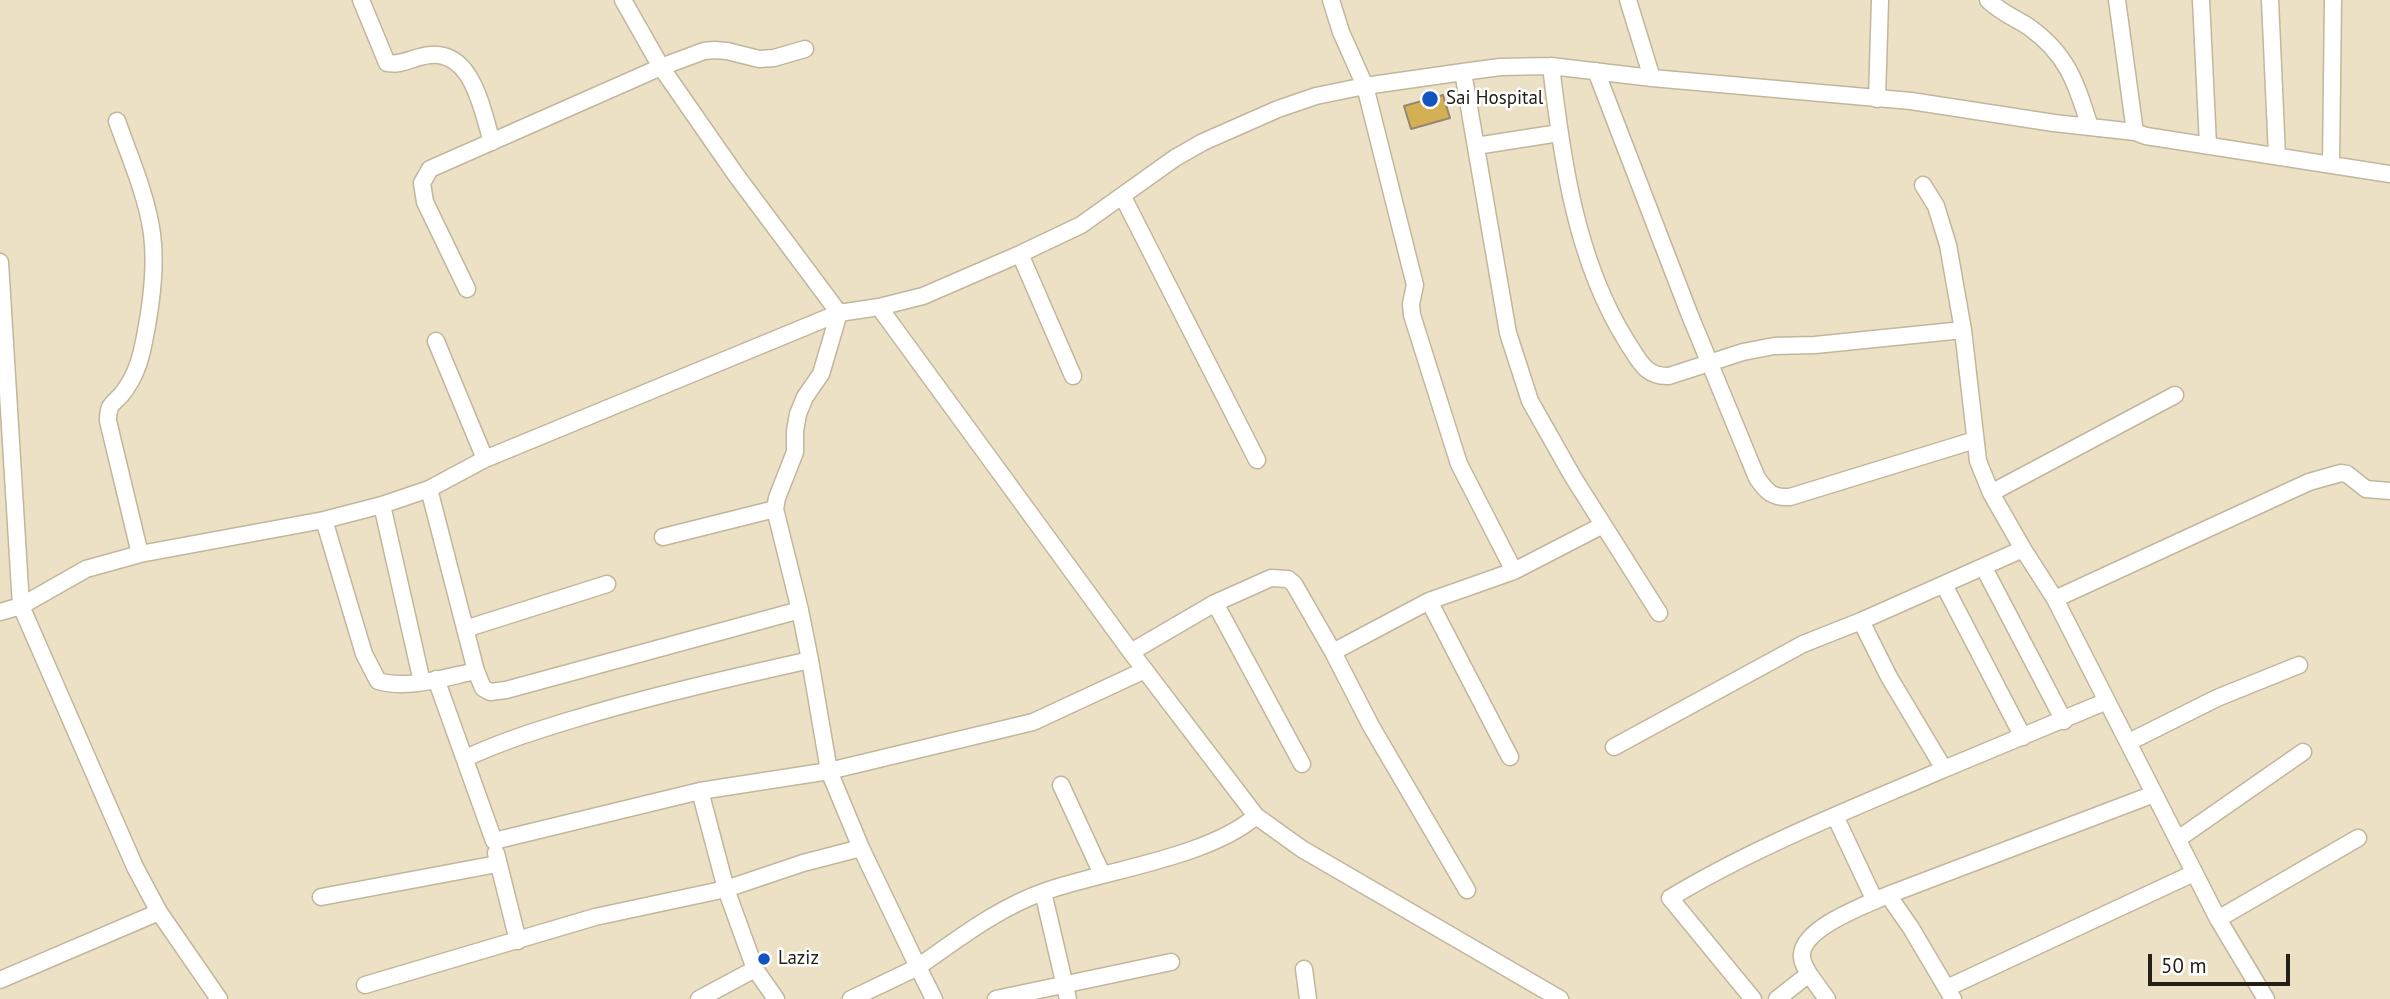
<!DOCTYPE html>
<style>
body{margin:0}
#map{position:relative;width:2390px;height:999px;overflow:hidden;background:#ece0c5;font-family:"PT Sans",sans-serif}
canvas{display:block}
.scale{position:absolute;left:2148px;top:954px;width:142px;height:32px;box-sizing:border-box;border:4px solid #252016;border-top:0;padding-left:9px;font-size:21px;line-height:24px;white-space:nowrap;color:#252016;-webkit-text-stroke:5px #fff;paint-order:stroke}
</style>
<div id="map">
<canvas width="2390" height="999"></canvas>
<div class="scale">50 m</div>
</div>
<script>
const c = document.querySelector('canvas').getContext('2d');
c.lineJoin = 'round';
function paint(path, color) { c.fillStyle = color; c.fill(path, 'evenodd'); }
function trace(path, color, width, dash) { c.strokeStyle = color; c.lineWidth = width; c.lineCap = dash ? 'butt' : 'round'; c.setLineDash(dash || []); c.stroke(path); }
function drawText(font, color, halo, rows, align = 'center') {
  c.font = font + ' "PT Sans",sans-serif'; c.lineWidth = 5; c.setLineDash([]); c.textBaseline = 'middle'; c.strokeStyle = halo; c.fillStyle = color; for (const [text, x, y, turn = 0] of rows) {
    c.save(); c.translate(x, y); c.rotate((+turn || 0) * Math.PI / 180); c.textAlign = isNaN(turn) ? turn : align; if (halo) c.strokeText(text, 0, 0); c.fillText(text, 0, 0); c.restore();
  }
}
const building = new Path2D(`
 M1443,95L1450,118L1411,129L1404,106Z`);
paint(building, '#d5af54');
trace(building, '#94896f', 2);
const street = new Path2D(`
 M361,0L387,63C402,66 415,56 430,55C473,51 482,110 492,142
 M623,0L661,67L736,175L839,313L821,374L805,397L798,414L795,431V452L777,498L775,509L800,610
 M1331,0L1341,32L1365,86L1415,285L1411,304L1412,315L1459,464L1514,571
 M1628,0L1652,78
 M1988,0C2000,12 2015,18 2029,27C2068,55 2076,83 2090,127
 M2117,0L2135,132
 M2201,0L2208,145
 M2270,0L2277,156
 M1551,66C1562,160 1576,261 1627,342C1639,360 1645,377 1669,376L1743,352L1774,346L1815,345L1963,330
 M1596,71L1689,313L1757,478C1767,492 1772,498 1790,497L1975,440
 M1463,72L1508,333L1530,401L1573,477L1659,613
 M1877,99L1880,0
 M117,121C130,158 147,196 152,234C157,271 150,314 142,351C139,364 133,379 125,390C115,405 108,400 108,421L140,554
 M1476,146L1559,133
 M2331,164L2333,0
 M1923,185L1936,206L1948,245L1963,330L1978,461L1991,493L2023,549L2055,599L2218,919L2266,999
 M1123,197L1257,460
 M1020,254L1073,376
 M0,262L21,606L135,867L159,912L219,999
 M467,289L425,202L422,183L430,169L661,67L704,51L714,50L727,51L759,59L774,58L805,49
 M879,307L1131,652L1256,816L1302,849L1560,999
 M436,341L485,459
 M429,489L476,671L483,688L490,692L506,690L800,610L810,660
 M1991,493L2175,395
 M382,505L422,682
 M324,520L364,654L378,681C409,690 446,677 476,671
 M663,537L775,509
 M1984,568L2064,721
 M1944,585L2023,737
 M2055,599L2309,482L2341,473L2347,474L2366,489L2390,491
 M1429,601L1510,757
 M1215,603L1302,764
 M0,612L21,606L86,569L140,554L324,520L382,505L429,489L485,459L839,313L879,307L923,296L1020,254L1081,225L1175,158L1203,142L1278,109L1316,96L1365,86L1463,72L1500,67L1551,66L1652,78L1911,101L2054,123L2135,132L2146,136L2390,174
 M1861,621L1889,677L1944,769L2107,701
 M465,629L607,584
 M1131,652L1215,603L1271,578L1288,579L1294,584L1333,652L1371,726L1467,890
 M1333,652L1429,601L1514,571L1603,525
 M436,679L494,841L700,791L829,771L861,848
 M2129,742L2217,698L2299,665
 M1614,747L1803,644L1861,621L2023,549
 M466,758C500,742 535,731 571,720C650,696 730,678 810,660L829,771L1033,722L1145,670
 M1061,785L1102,874
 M700,791L726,889L755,969L776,999
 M1835,816L1875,901
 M2178,839L2303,752
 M496,853L518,941
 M1043,892L1068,999
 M1888,895L2154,794
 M321,897L497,864
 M2218,919L2358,838
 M1304,969L1308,999
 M1809,974L1827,999
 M0,980L159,912
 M365,985L595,917L726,889L803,863L861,848L918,967L851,999
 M1947,988L2194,873
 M699,999L755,969
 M934,999L918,967C958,939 999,907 1046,891C1107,870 1209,857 1256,816
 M996,999L1171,962
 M1753,999L1670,898C1756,846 1852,809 1944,769
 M1777,999L1809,974C1806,968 1801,962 1802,954C1804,927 1866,905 1888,895L1911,928L1953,999`);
trace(street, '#c2b69c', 19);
trace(street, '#fff', 16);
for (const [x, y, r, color] of [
 [1430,99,9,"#1255c0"],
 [764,959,7,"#1255c0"]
]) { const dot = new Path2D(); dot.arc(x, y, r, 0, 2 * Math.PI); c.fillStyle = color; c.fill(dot); trace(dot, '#fff', 2.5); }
drawText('19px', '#252016', '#fff', [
 ["Sai Hospital",1446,99],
 ["Laziz",778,959]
], 'left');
</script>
